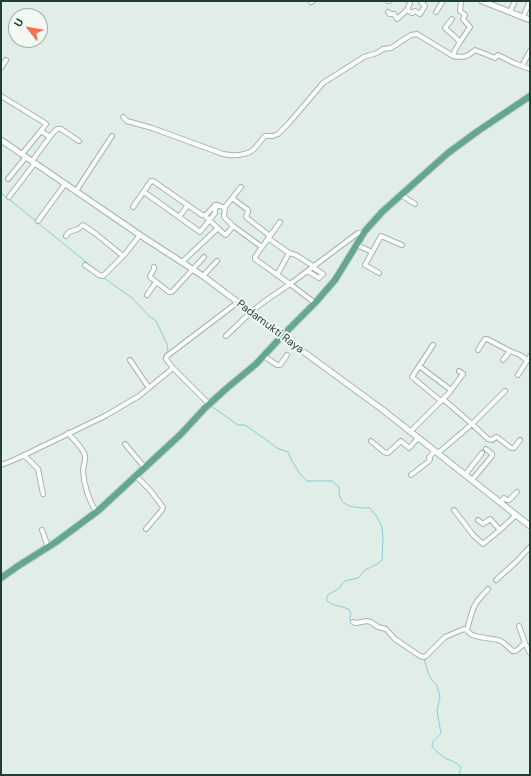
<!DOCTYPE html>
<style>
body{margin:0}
#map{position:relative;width:531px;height:776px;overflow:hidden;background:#e1ede7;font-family:"DM Sans",sans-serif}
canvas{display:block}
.frame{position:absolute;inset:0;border:2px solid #1f3f35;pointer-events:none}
.north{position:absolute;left:8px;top:8px;width:40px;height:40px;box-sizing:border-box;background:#f2f9f5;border:1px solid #9eafa8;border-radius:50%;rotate:301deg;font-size:11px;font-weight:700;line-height:16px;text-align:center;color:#1f3f35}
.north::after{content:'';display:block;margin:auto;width:14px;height:18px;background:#ff6e4d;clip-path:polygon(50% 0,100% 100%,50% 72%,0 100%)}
</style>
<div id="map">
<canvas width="531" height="776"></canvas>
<div class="frame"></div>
<div class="north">U</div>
</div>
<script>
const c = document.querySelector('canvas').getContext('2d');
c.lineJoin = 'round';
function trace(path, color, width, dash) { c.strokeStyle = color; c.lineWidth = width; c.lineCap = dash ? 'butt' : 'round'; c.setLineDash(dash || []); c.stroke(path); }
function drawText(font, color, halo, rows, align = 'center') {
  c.font = font + ' "DM Sans",sans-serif'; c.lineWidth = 4; c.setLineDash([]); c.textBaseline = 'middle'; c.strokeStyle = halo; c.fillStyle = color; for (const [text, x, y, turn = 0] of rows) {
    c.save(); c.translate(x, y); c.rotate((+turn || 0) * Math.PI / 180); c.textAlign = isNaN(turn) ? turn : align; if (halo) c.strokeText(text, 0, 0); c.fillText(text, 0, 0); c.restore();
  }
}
trace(new Path2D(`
 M1,193L36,221
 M38,223L96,270
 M104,278L132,298L149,316L156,321L167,344L168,351L163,357L164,359
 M173,371L185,383
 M211,406L238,425H245L268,441L277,448L288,452L292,461L300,474L307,481H332L339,487C339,490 339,494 340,497C343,508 361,508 370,508L377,517L382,527L383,538L382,560L379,563L365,570L358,578L345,581C342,583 341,587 338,589C333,594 326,591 327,601L332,604L349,609L351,615L349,619L352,622
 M464,631C468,632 469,637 474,638
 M487,640L499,642L512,654L516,653
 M424,659L429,675L432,680L437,685L440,697L437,711L441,733C438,738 432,740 432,746C434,750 443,757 447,759C453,761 457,763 461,767L459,775`), '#83cfd7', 1);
const minor = new Path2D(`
 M388,1H389
 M311,2L313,1
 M407,10L410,3L409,1
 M388,12L390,14H394L397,19L407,10L412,13L415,11L420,14L425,6L421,2L422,1
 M436,12L443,1
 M510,12L515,1
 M523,17L530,1
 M452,19L445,28L454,36L460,42L470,27L463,19L465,15L460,11L461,1
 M460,42L455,50L453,56C464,58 467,57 475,50L495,58L498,55L516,64L530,69
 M522,66L530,51
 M1,68L6,60
 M1,96L45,123L46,124L41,131
 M123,117L127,121L152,128L223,154C233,156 247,156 254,149C258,145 261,140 265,136H273L278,134L289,123L323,83L364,57L377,53L383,49L391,48L411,35L417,34L453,56
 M22,154L41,131L50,137
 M32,161L52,134L57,129H61L79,141
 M8,179L26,157
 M76,191L112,136
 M144,192L200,232L215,213V209L218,205
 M401,195L415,204
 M9,197L35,163
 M232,198L248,210V212L246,216L247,218L270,236
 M133,207L151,181H153L202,215H206L215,205H217L225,208
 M204,215L224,234L226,235L233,226L262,247L255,257V259L290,284L265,301L251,312L226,336
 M179,217L188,205
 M38,221L65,184
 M233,226L224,217L225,207L241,187
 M66,236L69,232L78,229L83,225L96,234L123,256
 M268,238L289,253L277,275
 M357,245L372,252
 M262,247L280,222
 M289,253L296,255L313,266
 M182,262L217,229
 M85,265L99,275L103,276L125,254L140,235
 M154,267C155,271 150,273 150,277L169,292H172L204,257
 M307,271L319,278L323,274L312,267
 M379,273L365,265L381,236L402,245
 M203,276L217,261
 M147,295L156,282
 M315,303L290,284L358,233L363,234
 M433,345L412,377L441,401
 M478,350L485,339H487L510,351
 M264,356L277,365H280L287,355
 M130,360L149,388
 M503,360L510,351L520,355L527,360
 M419,366L451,390
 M173,368L209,404
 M518,375L530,356
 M505,391L472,424L488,439L492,440L496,437H497L511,448H514L520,440
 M410,432L449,393L463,374L459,371
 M68,433C73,439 84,449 85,456C86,460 83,466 83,471C84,485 89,500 96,512
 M371,441L384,452L388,453L401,441L409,448L418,438
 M125,444L145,468
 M438,453L472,424L443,399
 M24,455L38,469L43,494
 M1,465L14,460L105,416L139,396L173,368L166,359L167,356L238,302
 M411,475L429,461L430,459L429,457L435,451
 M465,475L482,453
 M136,476L149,489L163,507L162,510L146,529
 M472,480L492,456V454L486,449
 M500,502L504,498L507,500H509L517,492
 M454,510L474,536L483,544L500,530L516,515
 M478,520L483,524L490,519L500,530
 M42,530L48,547
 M496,580L516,562L530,547
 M488,589C484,594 476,601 474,607C471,614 469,622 467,630C472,639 488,637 498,640C504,641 508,648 513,651H516L525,643L530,653
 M353,622L356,623L367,621L371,622L378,627L386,629L395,639L420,656L424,657L426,656L445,637L464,629L467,630
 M519,626L525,643`);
const tertiary = new Path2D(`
 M482,1L530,20
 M1,140L140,235L203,276L251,312L282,336L383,410L530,526`);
const primary = new Path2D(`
 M1,578L18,566L56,542L99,510L181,434L205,408L227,388L256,364L282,336L315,303L335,280L365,231L382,212L448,153L478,131L530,96`);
trace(minor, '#a3b5ae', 6);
trace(tertiary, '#a3b5ae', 7);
trace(primary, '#c0c9c6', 8);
trace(minor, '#fff', 4);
trace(tertiary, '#fff', 5);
trace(primary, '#61a791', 6);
drawText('11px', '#1f3f35', '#f2f9f5', [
 ["Padamukti Raya",270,327,37]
]);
</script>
